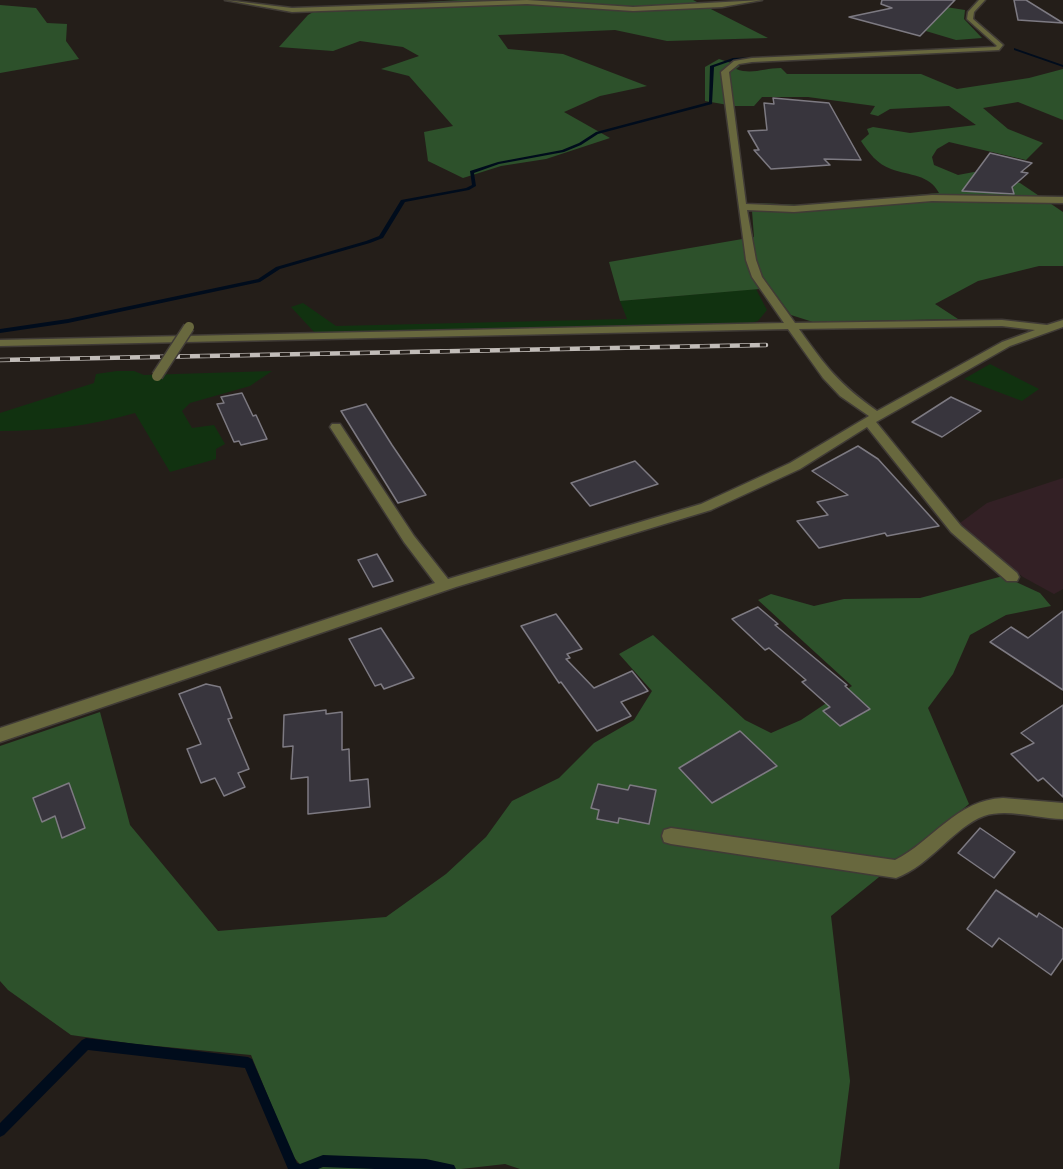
<!DOCTYPE html>
<style>
body{margin:0}
canvas{display:block;background:#241e19}
</style>
<canvas width="1063" height="1169"></canvas>
<script>
const c = document.querySelector('canvas').getContext('2d');
c.lineJoin = 'round';
function paint(path, color) { c.fillStyle = color; c.fill(path, 'evenodd'); }
function trace(path, color, width, dash) { c.strokeStyle = color; c.lineWidth = width; c.lineCap = dash ? 'butt' : 'round'; c.setLineDash(dash || []); c.stroke(path); }
paint(new Path2D(`
 M1063,478V589L1054,594L1023,577L987,549L960,523L987,503Z`), '#332025');
paint(new Path2D(`
 M756,289L767,310L758,321L748,324L315,333L291,307L303,303L336,326L627,319L620,301Z
 M990,364L1039,389L1022,401L964,379Z
 M117,371H134L144,375L272,371L250,386L190,403L182,411L192,428L214,425L225,444L216,449V459L170,472L135,413C90,426 46,431 0,431V413L94,383L96,374Z`), '#113210');
paint(new Path2D(`
 M461,0H693L768,38L667,41L615,30L498,35L508,49L563,54L647,86L600,96L564,112L610,138L546,159L501,166L463,178L428,161L424,132L453,126L409,76L381,69L419,56L403,47L360,41L333,51L279,47L308,15L320,8Z
 M0,5L36,8L47,23L67,24L66,41L79,59L0,73Z
 M933,5L965,10L964,19L982,38L956,40L899,23Z
 M719,59L740,66L736,69C752,75 764,68 781,68L787,74H921L957,89L1029,78L1063,69V120L1018,102L983,108L1008,129L1043,143L1026,160L949,142L937,149L932,157L934,165L958,175L974,172L1020,183L1063,212V266H1039L978,281L935,304L958,319L813,322L791,315L771,288L620,301L609,262L754,237L752,211L758,203L802,205L939,193C929,174 910,176 891,169C877,164 869,153 861,141L869,134L867,129L873,127L910,133L976,125L949,106L890,109L878,116L870,114L875,106L808,97H762L754,106H734L705,101V67Z
 M1003,576L1040,593L1051,606L1006,615L970,635L953,674L928,708L969,804L831,916L850,1081L839,1169H520L505,1164L461,1169H304L292,1155L251,1055L135,1044L71,1035L8,990L0,981V746L100,712L130,825L218,931L386,917L446,874L486,837L512,801L559,778L594,743L634,720L652,691L619,654L653,635L745,720L771,733L801,720L852,686L758,600L771,594L814,606L844,599L920,598Z`), '#2d512b');
paint(new Path2D(`
 M963,48L964,50L734,60L714,67L712,104L598,134L581,145L564,152L499,164L474,173L476,186L469,190L405,202L383,238L370,243L280,269L260,282L68,323L0,333V329L68,319L258,279L276,267L366,241L379,236L401,200L466,188L472,185L470,171L498,162L562,150L579,143L596,132L709,102L710,66L733,58Z
 M1014,48L1063,65V67L1014,50Z
 M86,1038L248,1057L252,1059L297,1163L300,1164L323,1155L426,1159L454,1165L456,1169H375L323,1167L318,1169H288L245,1068L88,1050L4,1135L0,1137V1123L82,1040Z`), '#000c1c');
const building = new Path2D(`
 M882,0H955L920,36L849,17L892,8L881,4Z
 M1014,0H1026L1063,23L1018,20Z
 M773,98L829,103L861,160L824,159L830,165L771,169L754,150H759L748,131L767,130L764,103L774,104Z
 M990,153L1032,163L1021,172L1028,173L1012,187L1014,194L962,191Z
 M242,393L253,416L256,415L267,439L241,445L239,441L234,442L217,404L224,403L221,397Z
 M951,397L981,411L942,437L912,422Z
 M366,404L392,445L426,495L398,503L341,411Z
 M858,446L878,459L939,526L887,536L885,533L819,548L797,521L828,515L817,502L848,495L812,471Z
 M635,461L658,484L590,506L571,483Z
 M377,554L393,581L373,587L358,560Z
 M758,607L778,624L775,625L847,685L845,686L870,709L840,726L823,711L830,707L802,682L806,680L769,648L765,650L732,619Z
 M1063,611V690L990,642L1011,627L1028,638Z
 M556,614L582,649L567,654L570,658L566,659L594,688L632,671L648,691L621,702L631,716L597,731L561,682L559,683L521,626Z
 M381,628L414,678L384,689L381,684L375,686L349,639Z
 M206,684L220,687L232,718L228,719L249,769L238,773L245,787L224,796L215,778L201,783L187,749L201,744L179,694Z
 M1063,705V797L1043,778L1038,781L1011,754L1034,743L1021,733Z
 M326,710V714L342,712V750L349,749L350,781L368,779L370,807L308,814V777L291,779L293,746L283,747L284,715Z
 M740,731L777,766L712,803L679,768Z
 M69,783L85,828L62,838L55,816L42,822L33,798Z
 M598,784L628,790L630,785L656,790L649,824L619,818L618,823L597,819L599,810L591,808Z
 M980,828L1015,852L994,878L958,853Z
 M996,890L1037,917L1039,913L1063,929V958L1051,975L999,938L992,947L967,929Z`);
paint(building, '#38353d');
trace(building, '#7d7a82', 1.5);
const minor = new Path2D(`
 M225,0L292,8L527,0L633,7L762,0L722,7L633,11L527,4L292,12Z
 M979,0H985L974,12L973,19L1003,45L999,50L752,62L739,64L729,72L746,204L794,206L932,195L1063,197V203L932,201L794,212L747,210L756,260L762,277L795,323L1002,320L1047,325L1063,320V327L1010,346L876,422L961,526L1017,573L1019,577L1017,581H1007L951,532L867,427L800,469L711,510L456,587L0,742V728L435,583L404,542L330,427L332,424H340L414,536L448,579L701,504L790,463L869,416L840,396L823,378L788,329L0,346V340L784,323L752,277L746,260L721,72L734,61L752,58L995,47L997,46L995,44L967,19L968,12ZM1002,326L1035,330L1002,342L877,411C839,384 826,367 799,329Z
 M1003,798L1063,803V819C1038,819 1008,808 984,816C954,827 931,865 896,878L671,844L664,842L662,836L664,830L671,828L895,860C933,841 956,800 1003,798Z`);
trace(minor, '#403b36', 3);
paint(minor, '#68683e');
const rail = new Path2D(`
 M0,360L766,345`);
trace(rail, '#c1bcb8', 4.5);
trace(rail, '#241e19', 3, [10]);
const minorBridge = new Path2D(`
 M157,376L189,327`);
trace(minorBridge, '#403b36', 13, []);
trace(minorBridge, '#68683e', 10);
</script>
